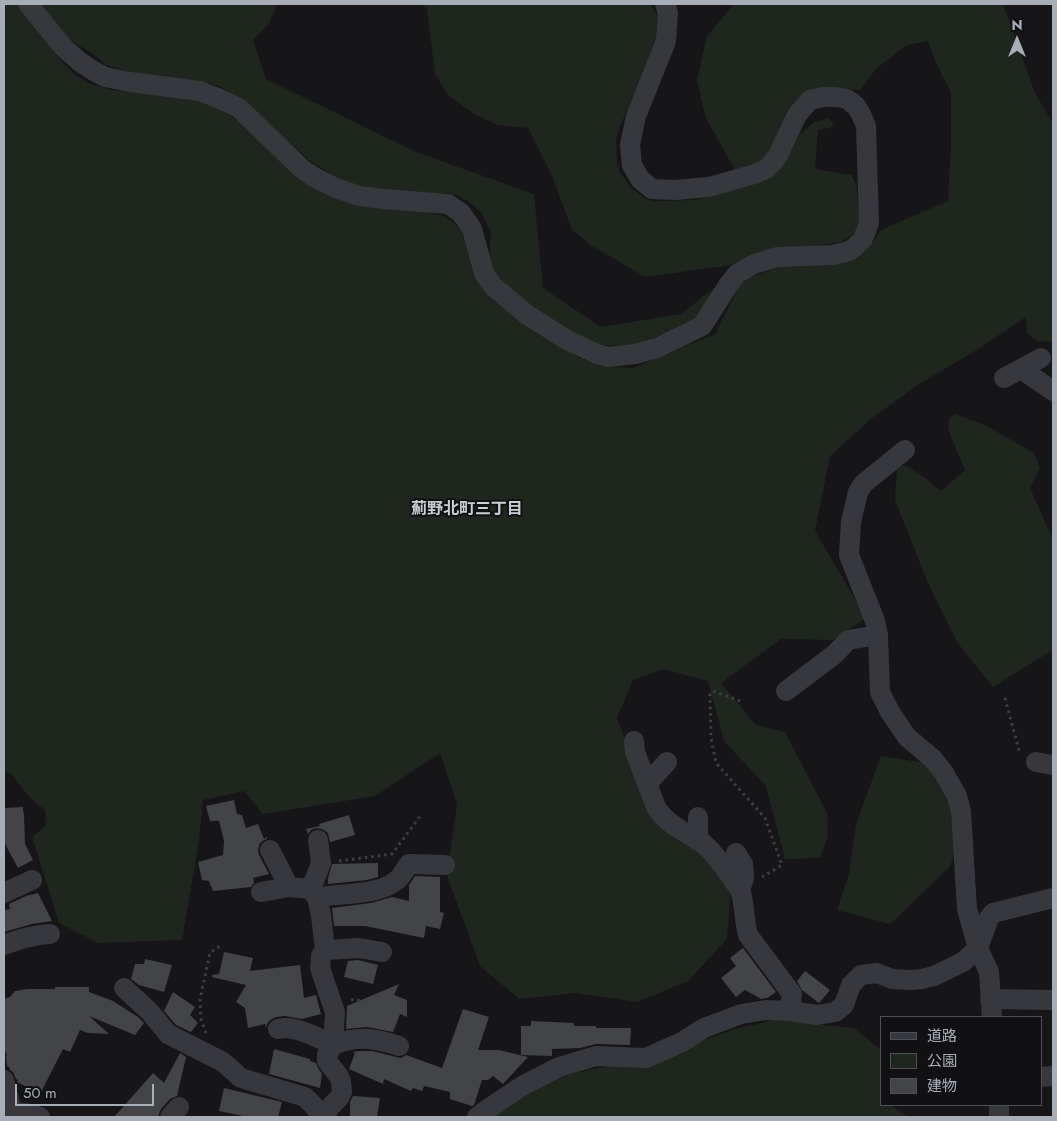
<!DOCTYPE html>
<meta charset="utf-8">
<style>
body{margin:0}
#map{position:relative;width:1057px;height:1121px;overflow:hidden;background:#161618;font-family:Jost,"Noto Sans JP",sans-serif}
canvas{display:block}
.frame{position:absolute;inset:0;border:5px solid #a8aeb8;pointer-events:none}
.legend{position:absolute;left:880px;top:1016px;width:162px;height:90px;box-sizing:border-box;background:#111113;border:1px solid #4d5055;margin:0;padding:6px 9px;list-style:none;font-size:15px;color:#a8aeb8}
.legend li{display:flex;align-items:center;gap:10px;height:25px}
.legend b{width:25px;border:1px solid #4d5055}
.north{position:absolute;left:992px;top:15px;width:50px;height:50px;-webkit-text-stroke:4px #111113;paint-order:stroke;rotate:0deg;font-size:14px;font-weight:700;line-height:20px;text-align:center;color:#a8aeb8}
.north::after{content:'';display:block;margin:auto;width:18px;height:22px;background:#a8aeb8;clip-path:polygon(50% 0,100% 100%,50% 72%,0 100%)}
.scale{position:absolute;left:15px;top:1084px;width:139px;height:22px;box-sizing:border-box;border:2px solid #a8aeb8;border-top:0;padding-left:6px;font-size:15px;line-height:18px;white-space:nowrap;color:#a8aeb8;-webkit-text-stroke:4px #111113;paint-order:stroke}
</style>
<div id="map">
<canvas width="1057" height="1121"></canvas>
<div class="frame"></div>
<ul class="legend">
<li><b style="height:6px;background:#37383d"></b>道路</li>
<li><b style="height:14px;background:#1e261e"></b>公園</li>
<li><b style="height:14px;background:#424448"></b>建物</li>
</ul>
<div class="north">N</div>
<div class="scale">50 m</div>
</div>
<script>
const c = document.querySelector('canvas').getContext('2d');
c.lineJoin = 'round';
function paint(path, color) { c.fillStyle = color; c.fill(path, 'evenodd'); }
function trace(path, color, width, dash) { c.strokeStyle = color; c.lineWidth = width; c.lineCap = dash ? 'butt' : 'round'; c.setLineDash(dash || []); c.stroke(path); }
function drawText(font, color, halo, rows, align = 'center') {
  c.font = font + ' Jost,"Noto Sans JP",sans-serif'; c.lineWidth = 4; c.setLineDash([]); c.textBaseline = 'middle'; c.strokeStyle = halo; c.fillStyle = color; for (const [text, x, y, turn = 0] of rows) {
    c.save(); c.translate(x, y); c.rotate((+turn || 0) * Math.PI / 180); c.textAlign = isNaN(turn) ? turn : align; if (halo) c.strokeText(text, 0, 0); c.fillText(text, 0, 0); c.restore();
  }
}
paint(new Path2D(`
 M4,4H19L52,43L56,55L74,74L90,84L112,90L172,96L205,101L236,119L306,180L421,211L444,216L453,222L461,231L467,246L494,298L578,357L600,366L633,368L715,334L739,286L751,277L778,267L851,259L860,256L868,249L881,230L948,201L951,143V93L936,63L928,41L907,45L877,68L860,90L830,88L802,95L787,112L777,141L767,159L736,172L705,116L697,80L707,36L734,4H1003L1035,93L1053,123V341L1038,342L1027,333L1026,317L975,351L919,384L872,418L830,456L815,531L866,618L833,640L781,639L721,683L756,725L785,732L827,813L828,836L820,858L785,859L766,786L724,741L708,681L664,669L633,680L617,718L643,786L731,888L727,939L688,981L637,1002L576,993L519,999L480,966L447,876L457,804L440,753L375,796L263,814L244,791L203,800L199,840L182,940L98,943L59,923L32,837L46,826L45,810L30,798L12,775L4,771Z
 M37,4H277L269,24L253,40L266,79L416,152L534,194L543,288L601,327L681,314L718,285L693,321L637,345H598L567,331L521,299L507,287L494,271L489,259L491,232L481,212L469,202L459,196L448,193H407L377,190L354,185L331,174L309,160L242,100L219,86L201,81L142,75L106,65L91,52L66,39Z
 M422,4H650L658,16L657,40L618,131L616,141L617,164L619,171L631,188L646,199L655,201L695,200L763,182L776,172L800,134L814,122L828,118L834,125L829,128L818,130L815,169L851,175C858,186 857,189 858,202C860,224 864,230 841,242L764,253L733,265L645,277L591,245L572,230L552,176L528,128L498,125L474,114L448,95L435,74L427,9Z
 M955,414L987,426L1034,453L1040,468L1030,488L1051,535L1053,537V650L993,687L957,642L927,581L895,500L897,466H906L924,477L941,491L965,470L948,430L949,418Z
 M881,756L938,765L968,807L950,867L890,924L837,910L849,874L856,824Z
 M775,1020L854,1028L881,1050V1105H892L893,1107L909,1117H491L533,1089L570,1074L613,1065L667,1057L702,1041L735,1029Z`), '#1e261e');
paint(new Path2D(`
 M234,800L237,814L242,815L246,828L258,824L264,839L267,837V839L264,840L260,843L258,850L259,855L269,874L253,878L254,883L251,887L213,891L209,881L202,880L198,862L223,855L224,841L219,821H210L206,806Z
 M23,807V812L24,813L25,844L33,860L18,868L4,842V808Z
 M349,815L355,835L330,842L328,833L322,829L316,828L311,830L308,834L306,829L320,826L319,824Z
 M378,863V877L367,880L328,884V878L332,864Z
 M415,876L440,877V912L444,913L440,929L426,926L424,938L365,926H334L332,908L371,903L392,897L409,901V885Z
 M38,893L52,921L32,924L4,932V910L10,909L9,904L26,896Z
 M743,948L776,992L767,998L761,999L745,990L736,997L721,978L736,966L730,958Z
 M224,952L253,958L250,971L300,965L304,998L316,995L321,1014L302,1019L285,1016L276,1017L270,1020L267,1024V1028L265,1024L248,1028L245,1008L236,1002L246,985L212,977V975L219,974Z
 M145,959L172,965L164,992L139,985L131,979L135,964H144Z
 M358,960L378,965L373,984L344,977L348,961Z
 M805,971L830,990L820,1002L819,1003L802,990L797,981Z
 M399,984L394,995L407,1000V1017L400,1014L393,1032L367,1027L346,1029L347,1006Z
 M55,987H89V992L113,1001L138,1017L144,1023L135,1035L89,1016L109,1034L88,1033L80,1030L70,1052L63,1049L40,1094L17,1082L18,1080L16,1079L13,1072L10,1070L9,1067L7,1066L6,1057L7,1056L4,1047V999L10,997L15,991L27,989H55Z
 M173,992L195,1007L190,1015L198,1023L191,1032L176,1025L164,1011Z
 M463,1009L489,1017L478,1050H499L528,1057L503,1084L493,1076L488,1080H482L474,1105L472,1106L450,1099V1092L424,1086L422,1091L413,1088L411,1091L384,1079L383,1084L349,1069L355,1053L352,1052L359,1051H372L396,1057L401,1058L406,1055L442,1068Z
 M531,1021L574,1023V1026H596V1028H631L630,1045L596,1044L580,1048L552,1049V1056L521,1055V1026H531Z
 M274,1049L310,1059V1061L316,1063L318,1068L322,1074L320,1088L269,1074Z
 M180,1053L186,1057L177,1096L170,1099L161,1109L159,1114L158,1117H114L153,1073L164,1083Z
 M224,1088L282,1102L278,1117H248L219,1111Z
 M353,1096L380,1098L377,1117H350V1102Z`), '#424448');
trace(new Path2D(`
 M1005,698L1020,754
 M740,701L713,691L710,695L711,738L716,763L765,818L782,865L762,877
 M339,861L392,854L421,815
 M351,1000L355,999L369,1004
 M206,1033L201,1019L200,999L210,953L220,946`), '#3d3f44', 3, [2.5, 4]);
trace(new Path2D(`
 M28,4L64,48L80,62L92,70L105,77L130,82L200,91L220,99L239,108L301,168L314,177L336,188L359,196L384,199L448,204L461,213L472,229L484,273L493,286L526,314L567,340L597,354L608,357L635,354L657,348L702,326L729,284L737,274L754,264L777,257L833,255L849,251L855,247L863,239L869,223L866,126L861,114L856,106L847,99L836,97H823L810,100L797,115L778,155L773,162L766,169L755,174L709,187L675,190L652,189L640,179L632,165L630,145L636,116L666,41L668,13L665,4
 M1021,369L1053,391
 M1004,378L1041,358
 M905,450L863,484L858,492L851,522L849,555L875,621L878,635L880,692L890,712L907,737L933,759L944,773L957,796L961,811L967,909L978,948L989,972L992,1017
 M786,691L835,654L848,640L878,635
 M634,741L635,752L656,807C666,824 685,832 701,842C714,851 724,868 733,880C736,885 740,888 741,893C745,907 744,921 748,935L792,994L790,1011
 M1036,762L1053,765
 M647,784L667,762
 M698,817V841
 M270,850L289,887L311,889L317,898L321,915L325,950L321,956L320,968L335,1012L333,1045L327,1055V1061L338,1075L341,1081L342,1092L339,1098L320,1117
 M736,853L743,864L744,878L740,890
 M311,889L321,863L318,840
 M261,892L289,887
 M4,893L32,880
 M317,898C341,892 377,897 397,880C402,876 405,869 409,864L445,865
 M4,945C19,939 33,935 50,934
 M325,950L359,948L382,952
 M124,988L149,1011L168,1034L223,1062L241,1078L305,1097L313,1105L321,1115L327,1117
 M990,999L1053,1000
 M278,1029C293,1024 319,1038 333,1045C357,1035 375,1038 399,1046
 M1041,1077L1053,1076
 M4,1080L12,1111
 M999,1105V1117
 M4,1111L25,1113L40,1117
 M170,1117L179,1107
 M477,1117L485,1111L522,1086L559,1067L596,1056L646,1058L682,1042L704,1028L741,1014L766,1010L790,1011L817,1015L835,1012L844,1005L851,985L861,975L877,973L892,979L911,980L922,979L934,976L963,962L978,948L989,918L993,913L1053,898`), '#37383d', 20);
drawText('bold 16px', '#c9cdd4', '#111113', [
 ["薊野北町三丁目",467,510]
]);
</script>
